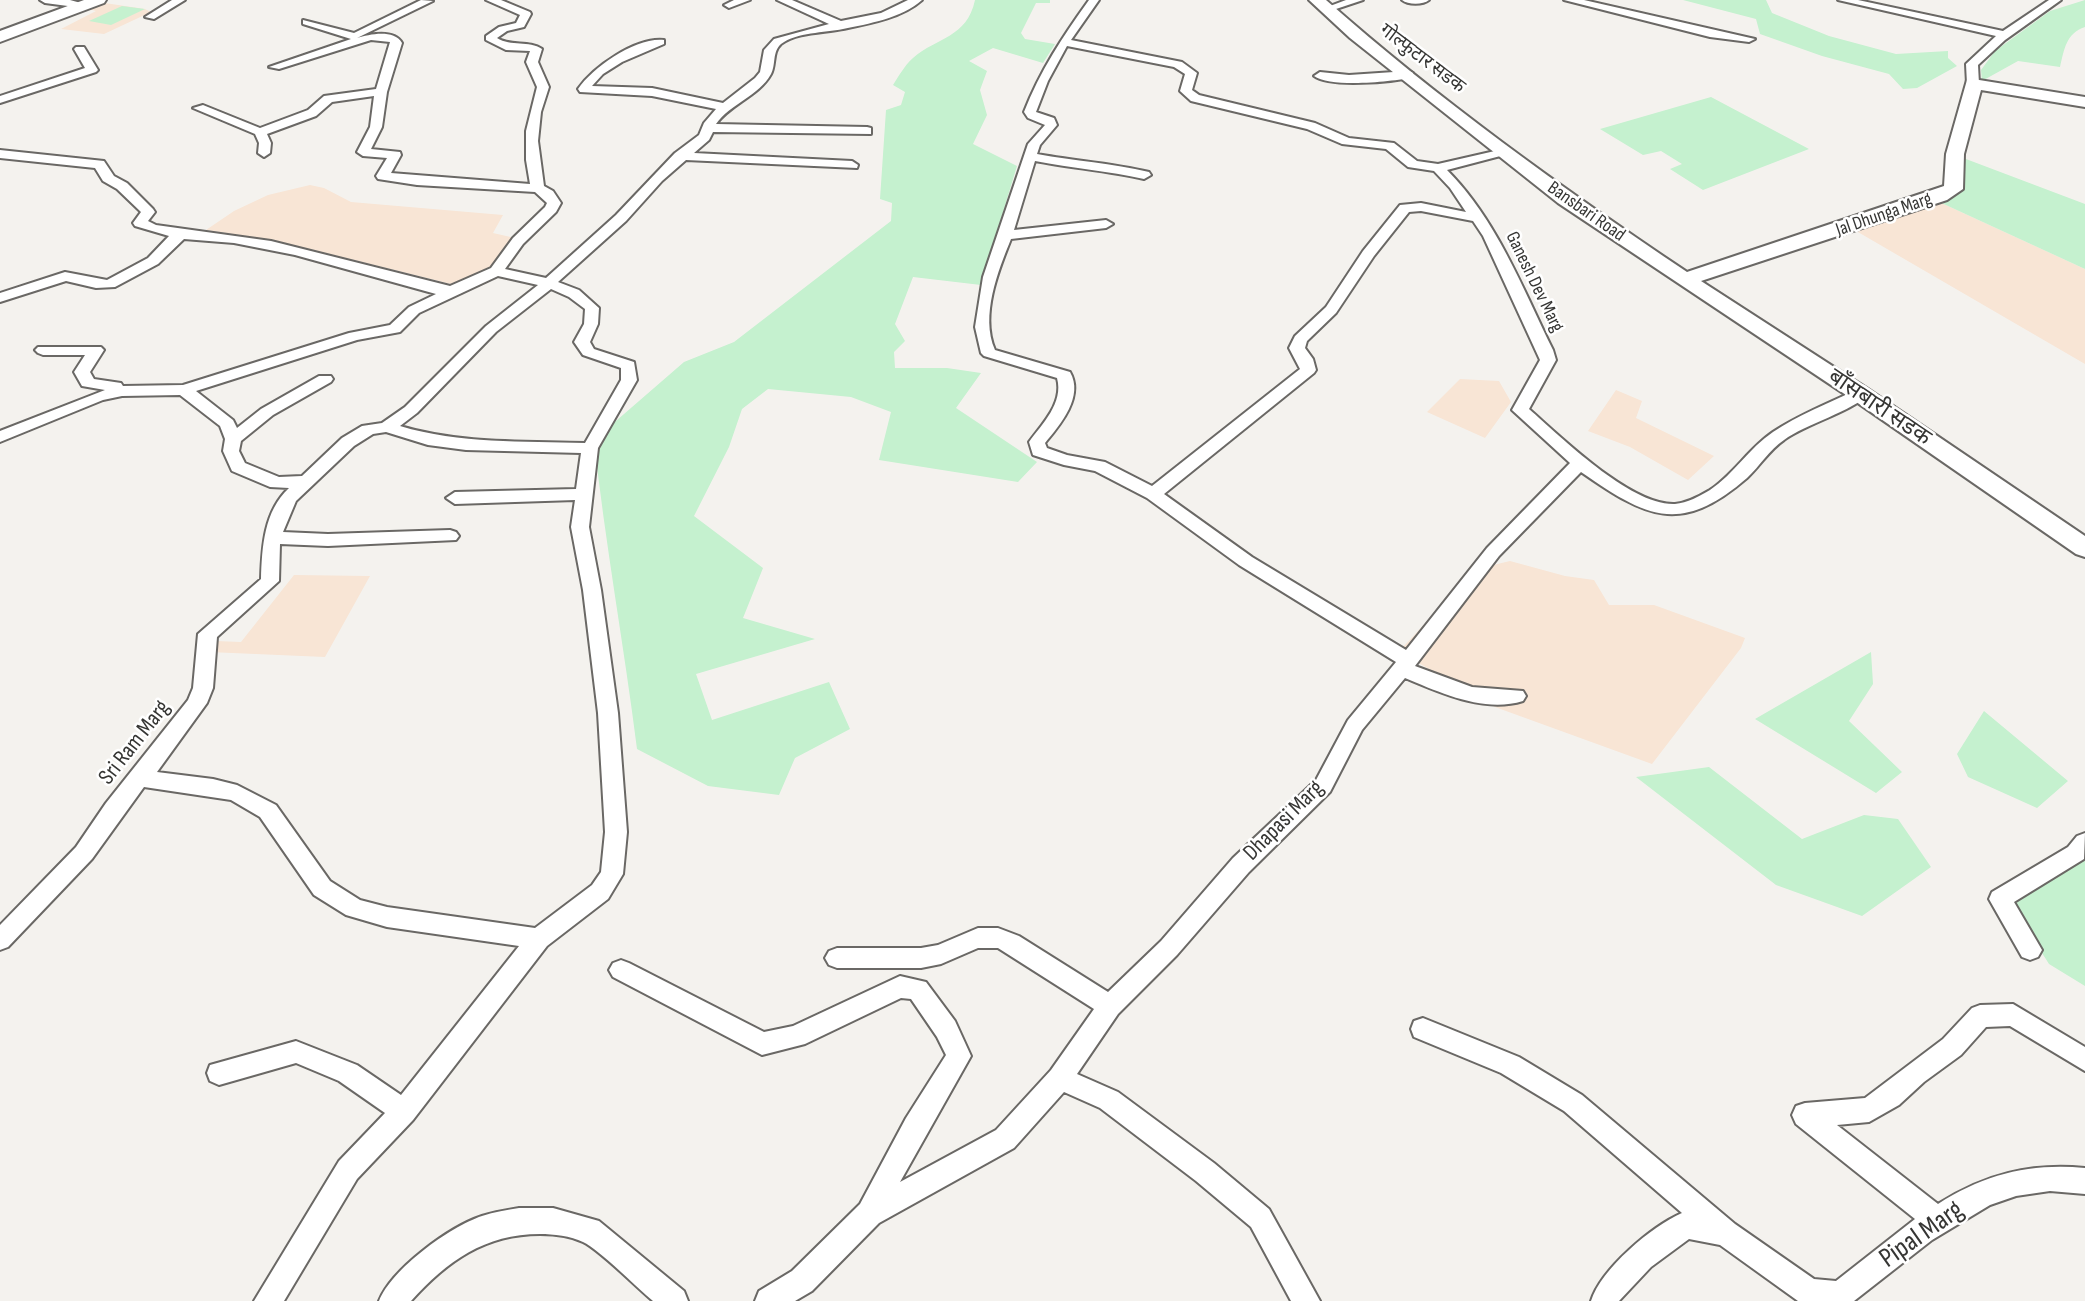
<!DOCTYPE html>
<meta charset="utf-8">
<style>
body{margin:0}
canvas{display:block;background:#f4f2ee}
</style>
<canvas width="2085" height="1301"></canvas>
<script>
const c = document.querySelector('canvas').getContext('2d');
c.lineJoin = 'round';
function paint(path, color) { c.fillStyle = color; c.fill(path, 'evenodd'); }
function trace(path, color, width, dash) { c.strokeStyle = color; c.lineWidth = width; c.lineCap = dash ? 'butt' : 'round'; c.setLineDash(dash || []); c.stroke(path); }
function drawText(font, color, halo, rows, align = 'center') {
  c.font = font + ' "Sofia Sans Condensed","Noto Sans Devanagari",sans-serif'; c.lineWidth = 5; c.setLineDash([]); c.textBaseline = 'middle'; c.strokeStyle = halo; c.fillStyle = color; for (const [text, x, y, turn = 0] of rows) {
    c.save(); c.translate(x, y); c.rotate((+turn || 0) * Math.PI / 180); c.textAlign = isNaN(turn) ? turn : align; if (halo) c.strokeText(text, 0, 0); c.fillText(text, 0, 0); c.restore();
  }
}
paint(new Path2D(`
 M98,2L145,9L151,12L104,34L61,29L96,11L85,8Z
 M310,185L324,188L351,202L503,215L493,233L515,238L495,265L463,282L451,284L277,241L206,230L234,211L268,195Z
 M1935,200L2085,269V364L1851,228Z
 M1460,379L1499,381L1511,402L1485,438L1427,412Z
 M1616,390L1642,401L1636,418L1714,456L1688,480L1630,447L1588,431Z
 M1510,561L1565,576L1594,580L1609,605H1654L1745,638L1741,648L1652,764L1495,707L1403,654L1404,646L1459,587L1481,568Z
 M294,575L370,576L325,657L209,652L216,641L241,642Z`), '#f8e5d5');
paint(new Path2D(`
 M975,0H1050V3H1036L1021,33L1025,39L1055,44L1043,63L993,48L969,61L987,71L980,90L987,115L973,144L1017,166L981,285L913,277L895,324L905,341L894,352L895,368H947L981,373L956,408L1037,462L1018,482L879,460L891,412L851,397L768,389L742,409L729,447L694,516L763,568L743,618L815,639L696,674L712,720L829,682L850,729L795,758L779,795L708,786L637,749C624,645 605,543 594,440L684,362L734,342L891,221L892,203L880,199L886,110L901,105L905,92L893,85C899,76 904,66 913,58C937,37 967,38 975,0Z
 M1683,0H1766L1772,13L1829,36L1896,54L1948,51V58L1957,66L1917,88L1903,89L1889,74L1822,56L1760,34L1756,19Z
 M2085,0V27C2066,33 2064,50 2060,67L2018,61L1982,81L1981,70L1995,51L2050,11Z
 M122,6L145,9L111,25L89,21Z
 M1711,97L1809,149L1703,190L1670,169L1682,164L1661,151L1643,155L1600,129Z
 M1958,156L2085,204V269L1935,200L1949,194Z
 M1871,652L1873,684L1849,721L1902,772L1876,793L1755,719Z
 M1984,711L2068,781L2037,808L1968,777L1957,754Z
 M1709,767L1802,839L1864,815L1898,819L1931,867L1862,916L1776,885L1636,777Z
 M2060,852L2085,861V986L2049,964L2001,889Z`), '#c5f1cf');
const street = new Path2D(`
 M40,0H70L88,5L83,8L45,3Z
 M172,0H185L154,19L145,17Z
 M421,0L433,1L357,38C370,34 394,29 402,43L387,92L382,127L371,149L400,152L401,155L391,173L530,184L526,160V131L537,87L526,62L530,51L506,50L486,40V36L499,27L516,23L520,15L486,0H501L530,12L531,14L524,27L507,31L497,38C511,47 529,40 542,49L538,62L549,87L541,112L538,141L544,186L553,191L561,203L556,212L523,244L505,269L546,278L616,215L675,153L699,135L704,123L716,109L652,96L580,92L578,89C593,67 636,37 664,40V44L622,62L603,74L592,86L652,88L723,103L755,78L760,72L764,50L774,39L829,24L777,0H792L841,21L881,13L908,0H922C902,18 868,24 843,29C824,33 797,32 781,44C772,52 776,65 771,74C759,96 730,104 716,124L867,127L871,128V134L713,132L709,140L694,153L852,161L858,165L857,168L686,160L662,181L626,221L558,282L579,290L599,308L598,324L590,342L594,349L634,362L637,380L598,448L589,527L601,590L618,713L627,832L623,874L608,899L547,946L413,1120L357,1179L284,1301H254L339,1161L385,1113L339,1081L296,1063L219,1085L210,1081L207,1073L210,1065L296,1041L357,1065L401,1095L519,946L387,927L346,915L314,895L260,817L231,800L144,787L92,859L8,947L0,950V925L76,847L106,803L188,700L193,688L198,634L261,579C262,547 264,511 289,488L270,487L232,471L223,451L225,439L220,426L180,395L122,396L103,400L0,442V431L105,390L82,386L74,372L85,355H43L38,353L35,350L38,347H101L104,350L90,372L94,379L121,383L123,386L183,385L349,333L390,325L409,307L436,294L295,255L234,243L184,239L158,264L115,287L96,288L66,281L0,302V293L65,272L107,280L148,258L169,236L135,226L133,223L141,212L117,189L103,181L95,168L0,158V150L104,161L114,176L127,183L153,209L155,212L148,221L156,225L271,241L450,286L491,268L513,238L545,207L547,203L535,192L417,185L378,179L376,176L387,158L363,156L357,152L370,127L374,96L332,102L316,116L267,134L271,143L270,153L264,157L258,153L259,143L255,134L193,108L203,105L260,128L308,110L324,96L376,89L390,42L371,40L279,69L269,67L351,39L303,24V20L354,33ZM498,276L538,285L486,326L405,407L382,423L362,426L342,438L302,476L279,477L245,463L239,451L241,441L273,415L331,382L333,379L331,376H319L261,409L237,428L233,420L196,391L357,340L400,332L419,313ZM551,289L569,297L585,309L584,324L574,342L583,355L621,368V380L585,443C522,441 460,444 400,426L417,413L496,332ZM386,432L428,445L466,450L581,453L576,489L455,492L446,498L455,504L575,500L571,527L583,590L598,713L605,832L601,872L592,885L535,928L387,907L360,900L330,881L276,805L237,785L213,779L157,772L207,703L213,688L217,637L279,581L280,544L328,546L456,540L459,536L456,532L450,530L328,534L283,532L296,501L354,446L373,434Z
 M734,0H750L729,8L724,5Z
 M1089,0H1099L1071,40L1182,62L1197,73L1192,90L1199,95L1315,123L1349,138L1394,143L1417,161L1438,164L1508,148V154L1447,170C1496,219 1522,287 1553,350L1556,360L1529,409C1561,437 1631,506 1675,504C1687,503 1700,496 1710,490C1734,474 1749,448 1773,432C1798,415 1827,404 1854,391H1866L1868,394C1854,411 1805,424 1784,440C1769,450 1760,466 1747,478C1680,536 1646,517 1581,472L1499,556L1415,666L1472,687L1523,691L1526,696L1523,701C1484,713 1441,693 1405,678L1362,730L1330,792L1249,872L1177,955L1118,1014L1077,1074L1118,1092L1214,1163L1269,1209L1320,1301H1291L1251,1227L1196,1181L1100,1108L1064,1092L1014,1148L879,1223L812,1291L795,1301H755L759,1291L792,1271L860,1204L906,1118L946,1055L937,1037L911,999L901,998L805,1044L762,1055L613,977L609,970L613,963L621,960L629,963L764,1032L793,1026L900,976L926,982L955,1021L971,1056L900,1182L996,1130L1051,1070L1094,1009L998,948H978L941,964L921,968H837L829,965L825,958L829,951L837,948H921L938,945L978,928H998L1019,936L1108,992L1161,941L1233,858L1316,780L1348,720L1396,662L1239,565L1147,498L1095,471L1064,465L1033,455L1029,442C1042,424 1064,403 1057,378L984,356L981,353L975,327L983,277L1028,144L1045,125L1028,118L1024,112C1040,71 1063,36 1089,0ZM1067,46L1174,67L1185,74L1180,91L1191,101L1307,129L1342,144L1386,149L1408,167L1434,171L1450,188L1466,212L1421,203L1400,205L1363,251L1326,307L1295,336L1289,348L1300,369L1152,486L1105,462L1067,455L1047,448L1045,443C1061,424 1084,396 1070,372L995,350C980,316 998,271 1011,239L1106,228L1113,224L1106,220L1014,230L1035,161C1072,168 1108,171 1144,179L1151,175L1149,172C1112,163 1075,161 1037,154L1040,145L1057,125L1054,118L1036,112L1048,81ZM1421,211L1473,221L1483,236L1540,360L1512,410L1570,463L1487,548L1406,650L1252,557L1164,494L1314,373L1316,370L1313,359L1305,348L1307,341L1336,313L1374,256L1409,212Z
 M1346,0H1363L1327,12L1322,9Z
 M1402,0H1429C1423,5 1408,5 1402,0Z
 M1564,0H1584L1755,39L1749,42L1710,37Z
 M1838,0H1858L2003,31L2049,0H2061L2005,40L1978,65L1979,84L1973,88L1967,84L1966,64L1996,36Z
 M76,47H84L98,70L96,72L0,103V96L85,68L74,49Z
 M1409,71L1413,73V77C1393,82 1330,88 1314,76L1320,72L1349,75Z
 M2085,833L2084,859L2014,902L2042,950L2038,957L2030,960L2022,957L1989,899L1992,892L2068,847L2077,836Z
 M2013,1004L2085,1047V1071L2010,1026L1986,1027L1961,1055L1924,1082L1899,1105L1869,1122L1837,1125L1938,1204C1985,1174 2030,1163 2085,1168V1194L2050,1191L2016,1196L1990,1205L1932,1240L1854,1301H1798L1720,1245L1689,1239L1651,1267L1619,1301H1591C1601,1269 1652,1226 1682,1213L1564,1111L1501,1073L1414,1037L1411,1029L1414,1021L1423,1018L1519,1057L1582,1095L1735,1224L1814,1279L1836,1281L1915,1219L1796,1124L1792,1115L1796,1106L1805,1103L1865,1098L1943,1039L1972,1008L1980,1005Z
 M519,1208H553L599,1221L684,1291L688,1301H653C636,1287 600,1250 583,1242C571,1236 553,1234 540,1234C485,1234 447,1261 411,1301H379C392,1269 449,1227 482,1216C494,1212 507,1210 519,1208Z`);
const secondary = new Path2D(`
 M84,0H106L104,3L0,42V31Z
 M1309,0H1326C1439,100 1562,188 1687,272L1944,186L1946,154L1967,80L1973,79L2085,97V107L1981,90L1964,154L1963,189L1947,200L1701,281L1868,389L2085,536V557L2076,554L1852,399L1558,203L1350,38Z`);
trace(street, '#6a6865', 4);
trace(secondary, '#6a6865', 4);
paint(street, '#fff');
paint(secondary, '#fff');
drawText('19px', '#363634', '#fff', [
 ["गोल्फुटार सडक",1422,59,37],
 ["Bansbari Road",1586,212,35],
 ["Jal Dhunga Marg",1884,215,-19],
 ["Ganesh Dev Marg",1534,282,64]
]);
drawText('23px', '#363634', '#fff', [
 ["बाँसबारी सडक",1879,408,34],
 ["Sri Ram Marg",135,743,-52],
 ["Dhapasi Marg",1284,821,-45]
]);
drawText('28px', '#363634', '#fff', [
 ["Pipal Marg",1922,1235,-35]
]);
</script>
